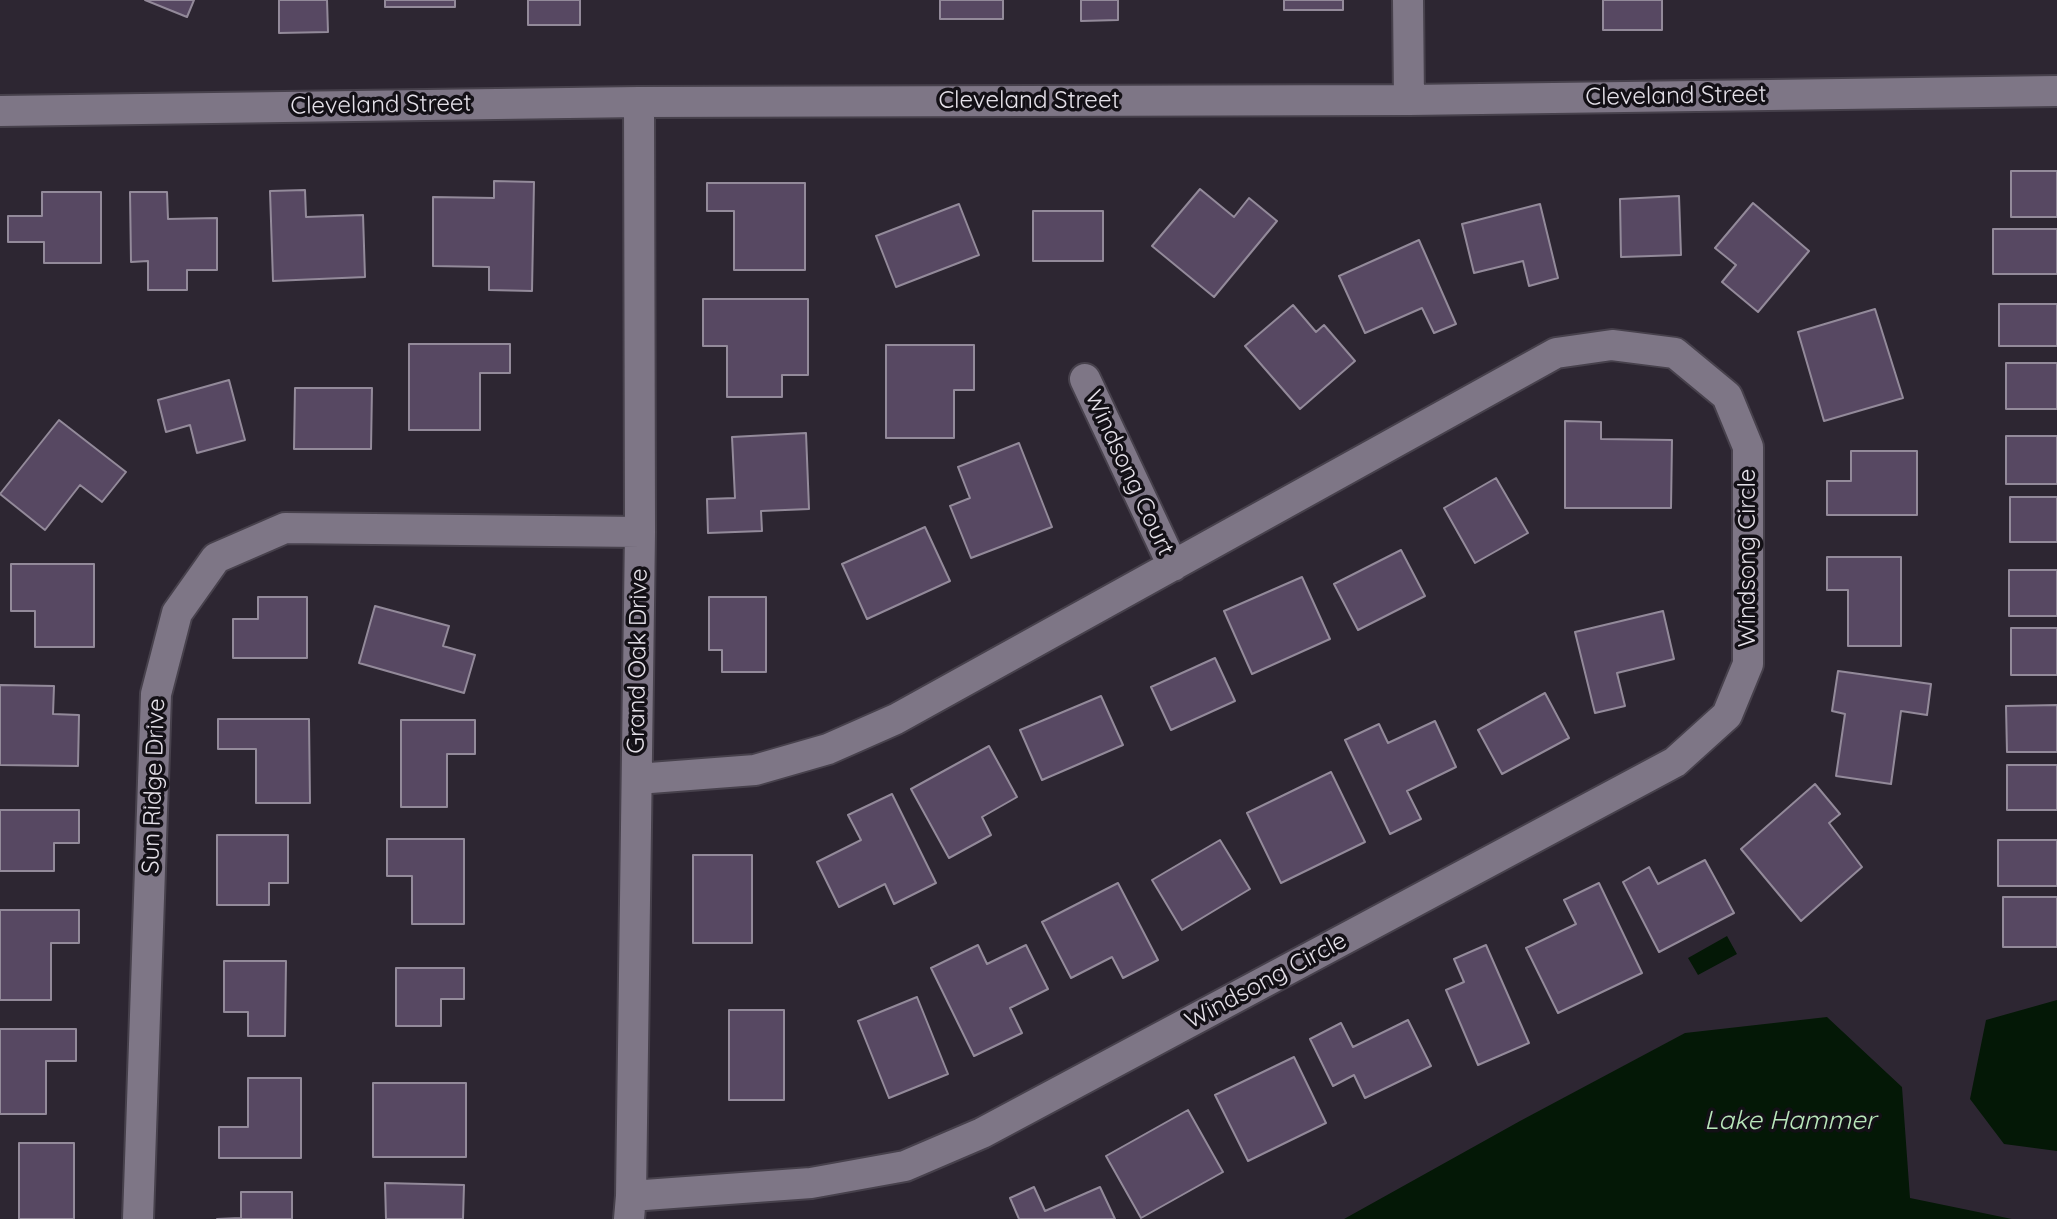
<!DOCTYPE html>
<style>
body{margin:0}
canvas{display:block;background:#2d2632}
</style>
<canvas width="2057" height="1219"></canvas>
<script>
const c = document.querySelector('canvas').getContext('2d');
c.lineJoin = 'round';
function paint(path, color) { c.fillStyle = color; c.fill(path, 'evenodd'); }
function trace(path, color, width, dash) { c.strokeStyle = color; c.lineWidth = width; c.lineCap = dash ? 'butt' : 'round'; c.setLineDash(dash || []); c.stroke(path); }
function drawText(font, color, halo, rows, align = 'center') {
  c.font = font + ' Quicksand,sans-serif'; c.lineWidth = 7; c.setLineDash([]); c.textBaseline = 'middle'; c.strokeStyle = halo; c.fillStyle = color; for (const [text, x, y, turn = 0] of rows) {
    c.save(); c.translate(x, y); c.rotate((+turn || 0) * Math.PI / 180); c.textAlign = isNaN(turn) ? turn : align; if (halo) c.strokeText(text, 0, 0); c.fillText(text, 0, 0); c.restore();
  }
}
paint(new Path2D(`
 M1727,936L1737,954L1698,975L1688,958Z
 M2057,1000V1151L2004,1144L1970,1099L1986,1020Z
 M1827,1017L1902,1087L1910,1198L2012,1219H1344L1520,1121L1685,1033Z`), '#041806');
const building = new Path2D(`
 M145,0H194L187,17Z
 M279,0H327L328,32L279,33Z
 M385,0H455V7H385Z
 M528,0H580V25H528Z
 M940,0H1003V19H940Z
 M1081,0H1118V20L1081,21Z
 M1284,0H1343V10H1284Z
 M1603,0H1662V30H1603Z
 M2011,171H2057V217H2011Z
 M494,181L534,182L532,291L489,290V267L433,266V197L494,198Z
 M707,183H805V270H734V211H707Z
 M1200,189L1234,217L1249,198L1277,221L1214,297L1152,246Z
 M305,190L306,217L363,215L365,277L273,281L270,191Z
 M42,192H101V263H44V242H8V216H42Z
 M130,192H167L168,219L217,218V270H187V290H148V261L131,262Z
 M1679,196L1681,255L1621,257L1620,199Z
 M1753,203L1809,251L1758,312L1722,282L1736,265L1715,248Z
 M959,204L979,255L896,287L876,236Z
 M1540,204L1558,278L1529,286L1523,261L1474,273L1462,224Z
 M1033,211H1103V261H1033Z
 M1993,229H2057V274H1993Z
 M1419,240L1456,324L1434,333L1422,308L1365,333L1339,276Z
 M703,299H808V375H782V397H727V346H703Z
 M1999,304H2057V346H1999Z
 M1293,305L1316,332L1324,325L1355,361L1300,409L1245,346Z
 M1875,309L1903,398L1824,421L1798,332Z
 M409,344H510V373H480V430H409Z
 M886,345H974V390H954V438H886Z
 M2006,363H2057V409H2006Z
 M229,380L245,440L197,453L190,425L166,432L158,400Z
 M295,388H372L371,449H294Z
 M59,420L126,472L102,502L80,485L45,530L0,494Z
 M1565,421L1601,422V439L1672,440L1671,508H1565Z
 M806,433L809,509L761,511L762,531L708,533L707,499L735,498L732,437Z
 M2006,436H2057V484H2006Z
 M1019,443L1052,527L971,558L950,506L970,498L958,467Z
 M1851,451H1917V515H1827V481H1851Z
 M1496,478L1528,533L1475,563L1444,508Z
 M2010,497H2057V542H2010Z
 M925,527L950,581L867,619L842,564Z
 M1401,550L1425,596L1358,630L1334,584Z
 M1827,557H1901V646H1848V590H1827Z
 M11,564H94V647H35V611H11Z
 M2009,570H2057V616H2009Z
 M1302,577L1330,639L1252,674L1224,611Z
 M258,597H307V658H233V619H258Z
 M709,597H766V672H722V650H709Z
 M375,606L449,626L443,646L475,655L464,693L359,663Z
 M1663,611L1674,659L1617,673L1625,706L1595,713L1575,632Z
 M2011,628H2057V675H2011Z
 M1215,658L1235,701L1171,730L1151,687Z
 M1838,671L1931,684L1927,715L1901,711L1891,784L1836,776L1845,714L1832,711Z
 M0,685L54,686L53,714L79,715L78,766L0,765Z
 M1545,693L1569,738L1502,774L1478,730Z
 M1101,696L1123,745L1042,780L1020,730Z
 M2057,705V752H2007L2006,706Z
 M218,719H309L310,803H256V749H218Z
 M401,720H475V754H447V807H401Z
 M1435,721L1456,767L1407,791L1421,819L1390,834L1345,740L1379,724L1388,743Z
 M989,746L1017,797L982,817L991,835L949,858L911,789Z
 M2007,765H2057V810H2007Z
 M1331,772L1365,842L1281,883L1247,813Z
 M1815,784L1840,814L1829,823L1862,867L1801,921L1741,849Z
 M892,794L936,883L894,904L885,884L839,907L817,862L861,840L848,815Z
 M0,810H79V843H54V871H0Z
 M217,835H288V883H269V905H217Z
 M387,839H464V924H412V876H387Z
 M1220,840L1250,889L1182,930L1152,880Z
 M1998,840H2057V886H1998Z
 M693,855H752V943H693Z
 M1705,860L1734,913L1659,952L1623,882L1649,867L1658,884Z
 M1118,883L1158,960L1123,978L1112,957L1071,978L1042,922Z
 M1599,883L1642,973L1558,1013L1526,948L1576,924L1564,900Z
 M2003,897H2057V947H2003Z
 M0,910H79V943H51V1000H0Z
 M978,945L987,964L1026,945L1048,989L1010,1008L1022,1033L974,1056L931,968Z
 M1486,945L1529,1043L1478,1065L1446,990L1464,982L1454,959Z
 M224,961H286L285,1036H248V1012H224Z
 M396,968H464V999H441V1026H396Z
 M917,997L948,1074L889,1098L858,1021Z
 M729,1010H784V1100H729Z
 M1408,1020L1431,1066L1365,1098L1354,1075L1333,1086L1310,1039L1341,1023L1353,1047Z
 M0,1029H76V1061H46V1114H0Z
 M1294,1057L1326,1123L1248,1161L1215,1095Z
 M248,1078H301V1158H219V1127H248Z
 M373,1083H466V1157H373Z
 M1188,1110L1223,1172L1141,1218L1106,1156Z
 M19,1143H74V1219H19Z
 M385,1183L464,1185L463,1219H386Z
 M1034,1187L1045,1211L1100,1187L1115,1219H1019L1010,1198Z
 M241,1192H292V1219H217L241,1218Z`);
paint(building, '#574862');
trace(building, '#938a9a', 2);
const street = new Path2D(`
 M1408,0L1409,100
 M0,111L639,102L1409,100L2057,91
 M1085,379L1173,566
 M631,1196L811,1183L905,1166L982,1133L1675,762L1727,715L1748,664V447L1727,396L1675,353L1612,345L1556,353L896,719L828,749L755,770L637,779
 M138,1219L156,694L177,613L216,558L285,528L640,532
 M629,1219L631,1196L640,532L639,102`);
trace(street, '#47414c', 34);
trace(street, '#7e7686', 30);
drawText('24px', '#e5e1e9', '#131016', [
 ["Cleveland Street",1676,96,-1],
 ["Cleveland Street",1029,101],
 ["Cleveland Street",381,105,-1],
 ["Windsong Court",1129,473,65],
 ["Windsong Circle",1748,558,-90],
 ["Grand Oak Drive",638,661,-89],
 ["Sun Ridge Drive",154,786,-88],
 ["Windsong Circle",1266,981,-28]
]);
drawText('italic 26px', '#b9e7bb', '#131016', [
 ["Lake Hammer",1790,1121]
]);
</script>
